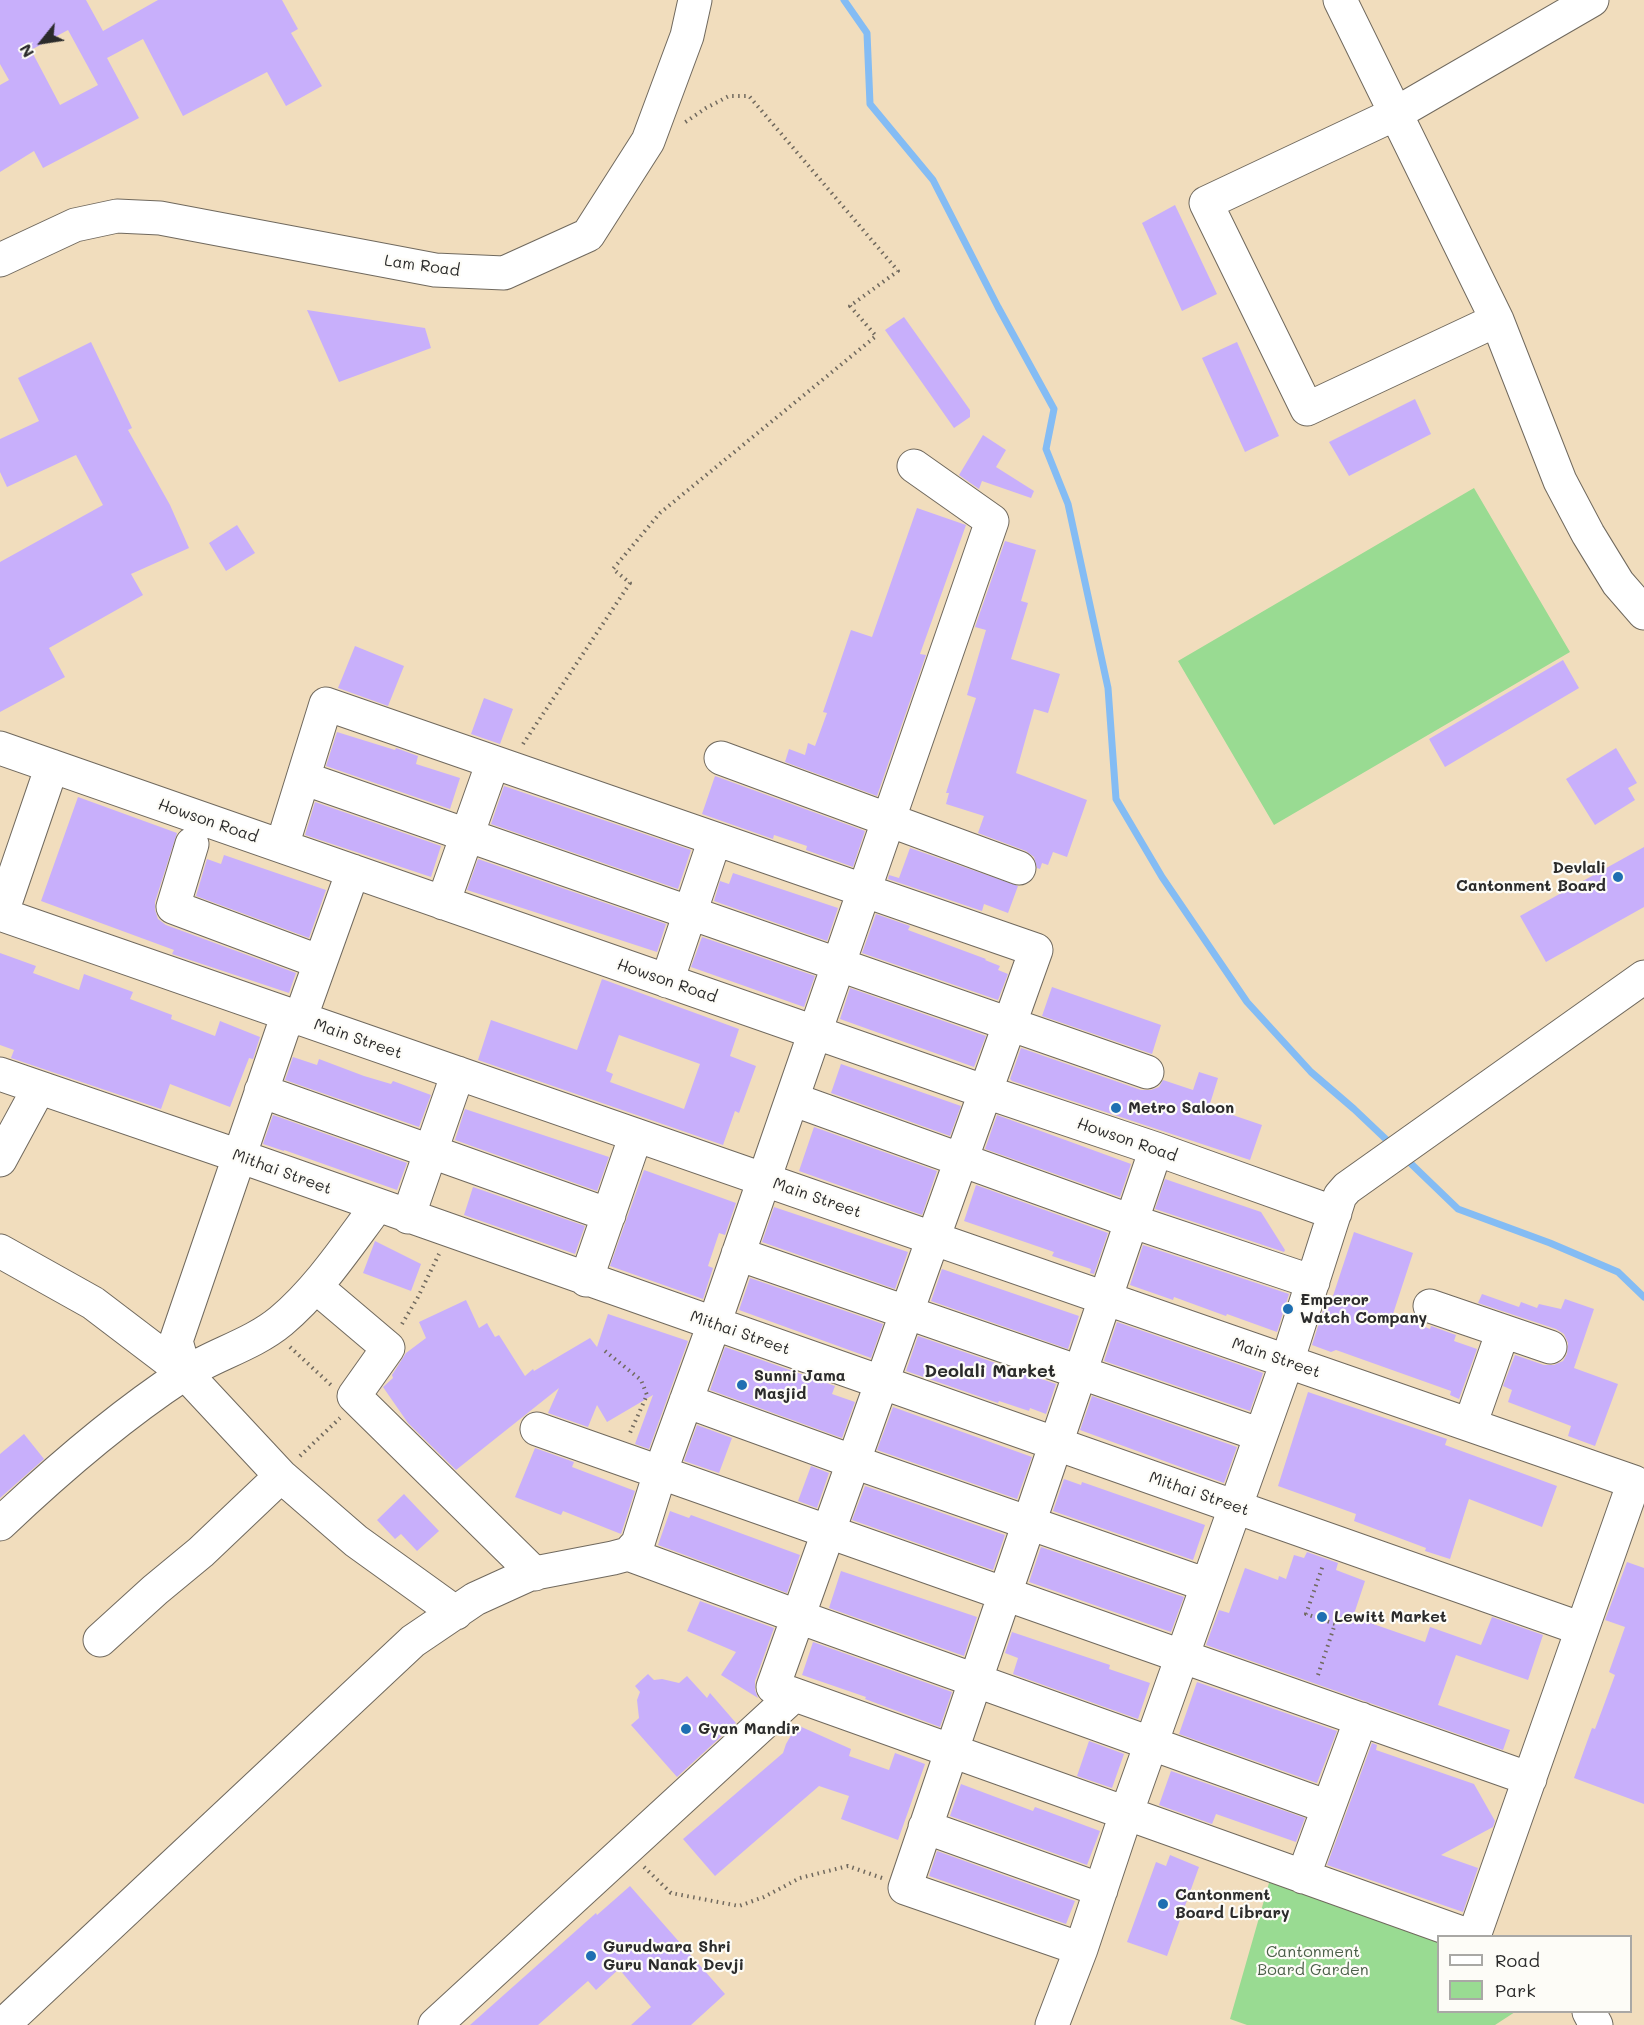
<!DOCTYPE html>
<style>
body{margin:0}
#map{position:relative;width:1644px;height:2025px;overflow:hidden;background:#f1ddbd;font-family:Mali,sans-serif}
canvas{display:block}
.legend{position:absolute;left:1437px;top:1935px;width:195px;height:78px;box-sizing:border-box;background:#fdfcf7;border:2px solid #a9a8a5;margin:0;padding:8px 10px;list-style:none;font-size:18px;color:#2b2b2b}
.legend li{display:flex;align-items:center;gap:12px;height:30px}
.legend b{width:30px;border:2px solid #a9a8a5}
.north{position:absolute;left:12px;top:12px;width:60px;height:60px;-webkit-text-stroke:4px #fdfcf7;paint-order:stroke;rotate:240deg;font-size:16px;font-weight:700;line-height:24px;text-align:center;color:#2b2b2b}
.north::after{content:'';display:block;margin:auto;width:21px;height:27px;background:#2b2b2b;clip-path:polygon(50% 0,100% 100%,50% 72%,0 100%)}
</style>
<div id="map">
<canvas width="1644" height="2025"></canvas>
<ul class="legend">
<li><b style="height:8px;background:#fff"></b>Road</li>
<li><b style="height:16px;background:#99db92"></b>Park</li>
</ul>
<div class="north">N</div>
</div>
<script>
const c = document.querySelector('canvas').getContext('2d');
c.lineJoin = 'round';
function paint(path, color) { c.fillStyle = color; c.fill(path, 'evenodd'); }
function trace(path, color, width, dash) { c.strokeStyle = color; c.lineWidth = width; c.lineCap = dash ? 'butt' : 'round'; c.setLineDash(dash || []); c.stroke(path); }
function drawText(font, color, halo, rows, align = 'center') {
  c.font = font + ' Mali,sans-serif'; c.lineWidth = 4.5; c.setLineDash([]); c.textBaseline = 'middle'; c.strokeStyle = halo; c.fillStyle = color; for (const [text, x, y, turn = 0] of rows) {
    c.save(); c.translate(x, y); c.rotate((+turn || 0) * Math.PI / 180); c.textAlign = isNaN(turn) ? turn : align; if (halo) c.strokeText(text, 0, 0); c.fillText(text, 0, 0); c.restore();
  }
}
paint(new Path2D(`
 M1474,488L1570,652L1274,825L1178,661Z
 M1271,1876L1438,1938V2012H1515L1495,2025H1247L1230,2019Z`), '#99db92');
trace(new Path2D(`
 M844,0L867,33L870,104L933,180L998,307L1054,409L1046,449L1068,504L1108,688L1116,799L1162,877L1247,1002L1311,1072L1354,1109L1392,1145
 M1404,1157L1458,1209L1550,1243L1618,1272L1644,1297`), '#84bcf4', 7);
paint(new Path2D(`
 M0,0H86L103,31L158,0H282L298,29L291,33L322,86L286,106L267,72L183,116L143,39L107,58L139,118L43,168L34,151L0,172V85L9,80L0,64ZM68,30L98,85L60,105L31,50Z
 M1175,205L1217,294L1182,311L1142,223Z
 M307,310L425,328L431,348L339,382Z
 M904,317L970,410V417L954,428L885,330Z
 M91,342L132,428L128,430L170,505L189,548L131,574L143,595L49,648L65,677L0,712V562L103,505L76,455L7,487L0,472V439L39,421L18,378Z
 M1237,342L1279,436L1245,452L1202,358Z
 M1415,399L1431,434L1349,476L1329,442Z
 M983,435L1006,450L996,467L1034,491L1031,498L982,481L979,489L959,475Z
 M917,508L966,525L920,654L926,655L877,796L785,762L789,749L805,755L808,743L815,746L827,713L823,712L851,630L872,637Z
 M237,525L255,553L226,571L209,543Z
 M1005,541L1036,550L1021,601L1028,603L1011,659L1060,674L1048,713L1034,709L1016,773L1087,800L1067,857L1053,852L1048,865L1042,863L1040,869L1037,868L1034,857L1026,851L978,833L984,816L946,804L949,793H946L976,698L967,695L986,630L975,627Z
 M355,646L404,666L388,706L338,688Z
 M1563,660L1579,688L1445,767L1429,739Z
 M484,698L513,709L500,744L471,734Z
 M337,732L395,750L396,748L418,756L416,764L460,778L450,809L326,766Z
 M1616,748L1637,783L1628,788L1635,800L1595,825L1566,779Z
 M715,776L865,831L853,867L806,850L807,846L774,835L773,839L702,814Z
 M504,786L691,850L678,889L491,824Z
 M78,797L177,833L155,902V910L158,919L166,925L296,973L289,993L172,954L174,950L41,901Z
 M315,802L441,846L431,877L305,835Z
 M1644,847V907L1546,962L1520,916Z
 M910,848L1018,886L1008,913L984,904L982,911L888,879L889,875L899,878Z
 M224,855L326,890L309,938L196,896L207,859L221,864Z
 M478,859L666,924L657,952L467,890Z
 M733,873L838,908L827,941L714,901L720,881L729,884Z
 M876,914L910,926L908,930L986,959L985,960L1000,966L998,970L1008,974L998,1000L862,953Z
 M702,937L815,976L804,1007L691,967Z
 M0,953L36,966L33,973L79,990L84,974L133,992L130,999L172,1015L171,1019L215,1036L220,1021L260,1037L253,1059L249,1058L230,1107L170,1084L161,1109L11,1058L14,1050L0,1045Z
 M602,979L739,1029L730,1056L756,1066L739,1113L735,1111L723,1145L478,1060L491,1020L577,1050ZM619,1035L700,1064L684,1109L610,1082L613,1074L606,1071Z
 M1052,987L1161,1025L1152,1054L1042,1016Z
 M850,988L986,1036L974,1067L840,1019Z
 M1021,1048L1141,1090H1151L1159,1087L1163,1080L1193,1090L1199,1072L1218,1078L1209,1107L1262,1125L1250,1160L1012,1081L1010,1079Z
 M293,1057L317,1065L319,1059L364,1076L391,1084L393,1081L431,1095L419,1127L285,1080Z
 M841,1064L961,1106L950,1136L831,1093Z
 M465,1109L609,1157L597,1191L455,1140Z
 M273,1115L407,1163L397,1190L284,1150V1151L263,1144Z
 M997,1115L1131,1164L1120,1197L985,1149Z
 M814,1127L937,1171L922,1215L799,1171Z
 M644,1170L736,1203L725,1235L719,1233L708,1266L713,1268L703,1299L610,1266Z
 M1165,1179L1261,1212L1285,1250L1284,1252L1155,1209Z
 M976,1185L1108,1233L1094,1274L1090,1273L1091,1269L1052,1256L1054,1252L964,1221Z
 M473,1187L585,1226L575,1254L464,1215Z
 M774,1207L908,1252L895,1289L762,1242Z
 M1354,1232L1413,1253L1393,1314L1430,1329L1431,1326L1456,1335L1454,1341L1477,1349L1459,1399L1450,1395L1451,1391L1336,1350L1331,1352L1312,1345L1327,1298L1332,1299Z
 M375,1241L421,1264L411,1291L363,1273Z
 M1143,1245L1289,1294L1277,1332L1227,1314L1226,1316L1174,1297L1173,1300L1130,1285Z
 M942,1269L1079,1316L1068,1349L931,1301Z
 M750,1278L883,1324L871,1358L739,1310Z
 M1482,1294L1519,1307L1521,1302L1537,1308L1539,1304L1561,1309L1565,1299L1594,1309L1574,1368L1618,1384L1595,1446L1568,1436L1571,1426L1508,1402L1512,1390L1503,1386L1515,1355L1544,1365H1554L1563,1361L1567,1354L1568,1343L1564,1334L1556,1329L1478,1303Z
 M466,1300L479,1328L487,1323L495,1337L499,1335L525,1376L533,1369L534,1371L590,1338L597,1347L608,1314L688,1341L649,1449L635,1444L653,1395L607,1422L597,1405L588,1427L548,1413L559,1388L456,1470L408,1423L383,1387L393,1378L392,1375L406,1353L426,1338L419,1322Z
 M1117,1322L1263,1373L1250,1411L1104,1361Z
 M918,1336L1056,1384L1046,1414L1030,1408L1029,1411L999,1401L998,1403L906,1371Z
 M725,1347L835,1386L832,1394L855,1402L842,1438L710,1390Z
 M1308,1392L1447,1439L1445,1445L1557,1486L1542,1527L1469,1499L1450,1559L1425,1551L1426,1548L1354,1521L1356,1514L1278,1486Z
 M1092,1396L1237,1447L1224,1483L1080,1430Z
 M893,1407L1032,1457L1017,1499L877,1450Z
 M697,1425L732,1438L719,1473L684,1461Z
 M24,1434L44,1459L0,1498V1454Z
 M535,1448L574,1462L572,1467L635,1491L621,1534L563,1511L561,1515L515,1497Z
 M811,1466L829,1473L817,1508L798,1501Z
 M1064,1479L1081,1485L1082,1482L1205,1525L1193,1560L1053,1511Z
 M865,1486L1005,1535L993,1570L852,1520Z
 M404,1494L439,1531L417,1551L401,1534L395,1539L377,1520Z
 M670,1511L689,1518L691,1515L800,1555L787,1593L658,1545Z
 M1041,1547L1184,1597L1171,1632L1029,1582Z
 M1307,1552L1338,1563L1336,1570L1365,1581L1353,1617L1425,1642L1430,1627L1481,1645L1492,1617L1543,1635L1528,1680L1456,1655L1438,1705L1510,1730L1503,1750L1206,1645L1219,1610L1229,1613L1245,1568L1278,1580L1279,1576L1286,1579L1294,1555L1304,1558Z
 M1627,1562L1644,1568V1804L1574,1778L1592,1728L1595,1729L1615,1675L1609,1672L1625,1627L1605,1620Z
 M841,1571L977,1617L964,1656L829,1608Z
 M700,1601L774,1628L755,1681V1690L758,1698L721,1675L736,1652L687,1631Z
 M1012,1632L1110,1665L1109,1669L1150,1683L1138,1719L1013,1674L1018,1658L1005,1653Z
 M813,1642L952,1692L940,1727L865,1699L866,1697L802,1675Z
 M648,1674L654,1680L662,1679L679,1683L687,1676L707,1698L710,1693L736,1723L677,1777L631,1725L639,1718L637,1700L640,1692L635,1686Z
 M1197,1682L1337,1731L1317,1783L1179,1734Z
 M797,1725L851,1749L849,1756L889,1770L895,1753L925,1764L898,1840L841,1819L849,1796L819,1786L715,1876L683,1839L783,1753L786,1744Z
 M1089,1741L1124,1754L1112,1788L1077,1776Z
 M1372,1743L1377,1745L1376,1750L1474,1784L1495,1821L1493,1827L1441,1855L1478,1868L1463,1912L1327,1865Z
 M1171,1771L1305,1818L1296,1842L1216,1814L1212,1824L1159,1805Z
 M961,1784L1033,1811L1035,1807L1100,1831L1087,1865L950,1816Z
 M937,1851L1075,1901L1066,1924L929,1876Z
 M1170,1855L1199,1867L1167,1956L1127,1942L1156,1862L1166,1866Z
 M630,1886L725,1994L691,2025H631L651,2007L619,1969L596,1990L588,1981L538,2025H470L596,1913L597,1915Z`), '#c8affb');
const minor = new Path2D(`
 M1340,0L1497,320L1560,481L1588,534L1618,583L1644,613
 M1497,320L1307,409L1206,203L1395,114L1592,0
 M0,748L986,1092L1156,1149L1335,1213
 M721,758L1019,868
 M303,778L1147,1072
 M192,844L173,907L320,962
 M282,846L326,704L1036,950L773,1687L1470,1936
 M443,903L493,762
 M0,914L1634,1482L1474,1936
 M1,915L52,766
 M667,981L715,839
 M300,1019L353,871
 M0,1074L239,1156L1582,1629
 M261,1091L609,1215
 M792,1099L1131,1221L1313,1282
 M0,1160L39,1088
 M408,1217L458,1073
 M0,1251L93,1303L185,1373L281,1476L356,1541L456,1613
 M738,1254L1261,1435
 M586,1280L636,1135
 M316,1287L388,1348L354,1396L535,1574
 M1430,1306L1550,1347
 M185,1373L176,1341L288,1014
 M686,1401L854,1462L1207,1585
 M1470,1425L1503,1331
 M537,1429L1530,1779
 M0,1524C57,1470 118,1417 184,1374C215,1354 252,1345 281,1321C319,1289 347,1246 377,1206
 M628,1554L799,1617L1328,1807
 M100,1640L155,1590L201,1552L281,1476
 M925,1827L1101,1890
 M1303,1877L1361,1719
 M1081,1949L905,1888L1156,1149
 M1589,2012L1596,2025
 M3,2025L413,1641L475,1599L530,1574L613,1558L628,1554L638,1543L660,1473L714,1324L992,521L914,466
 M435,2025L794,1695
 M1052,2025L1081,1949L1126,1814L1287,1362L1340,1196L1347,1188L1644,977`);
const major = new Path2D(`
 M0,260L75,225L117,216L160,218L435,270L504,273L588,235L648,141L687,36L695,0`);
trace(minor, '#70695e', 35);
trace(major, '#70695e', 35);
trace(new Path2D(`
 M523,744L630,583L613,569L660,513L876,336L850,306L898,271L749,96H729L706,108L684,123
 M402,1324L418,1297L439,1254
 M290,1347L331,1385
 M605,1351L641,1380L647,1395L630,1433
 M300,1456L340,1418
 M1318,1675L1335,1624L1306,1614L1323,1565
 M644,1867L671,1893L739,1906L764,1897L800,1878L848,1866L882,1878`), '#70695e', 4, [1.5, 4.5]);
trace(minor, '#fff', 33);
trace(major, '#fff', 33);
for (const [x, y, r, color] of [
 [1618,877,6,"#1f6fb2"],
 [1116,1108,6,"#1f6fb2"],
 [1288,1309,6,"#1f6fb2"],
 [742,1385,6,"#1f6fb2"],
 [1322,1617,6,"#1f6fb2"],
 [686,1729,6,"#1f6fb2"],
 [1163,1904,6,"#1f6fb2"],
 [591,1956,6,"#1f6fb2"]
]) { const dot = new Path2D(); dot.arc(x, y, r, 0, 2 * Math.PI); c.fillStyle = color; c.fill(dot); trace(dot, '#fdfcf7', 2); }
drawText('16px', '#2b2b2b', '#fdfcf7', [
 ["Lam Road",422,266,8],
 ["Howson Road",208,821,19],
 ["Howson Road",667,981,19],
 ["Main Street",358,1039,19],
 ["Howson Road",1127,1140,19],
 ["Mithai Street",282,1172,20],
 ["Main Street",817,1198,19],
 ["Mithai Street",740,1333,19],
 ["Main Street",1276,1358,19],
 ["Mithai Street",1199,1494,19]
]);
drawText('bold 16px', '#2b2b2b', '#fdfcf7', [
 ["Devlali",1606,868,"right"],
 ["Cantonment Board",1606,886,"right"],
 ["Metro Saloon",1128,1108],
 ["Emperor",1300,1300],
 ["Watch Company",1300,1318],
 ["Sunni Jama",754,1376],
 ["Masjid",754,1394],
 ["Lewitt Market",1334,1617],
 ["Gyan Mandir",698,1729],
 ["Cantonment",1175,1895],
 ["Board Library",1175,1913],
 ["Gurudwara Shri",603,1947],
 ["Guru Nanak Devji",603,1965]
], 'left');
drawText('16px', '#4c604a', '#fdfcf7', [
 ["Cantonment",1313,1952],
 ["Board Garden",1313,1970]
]);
drawText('bold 18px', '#2b2b2b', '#fdfcf7', [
 ["Deolali Market",990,1371]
]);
</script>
